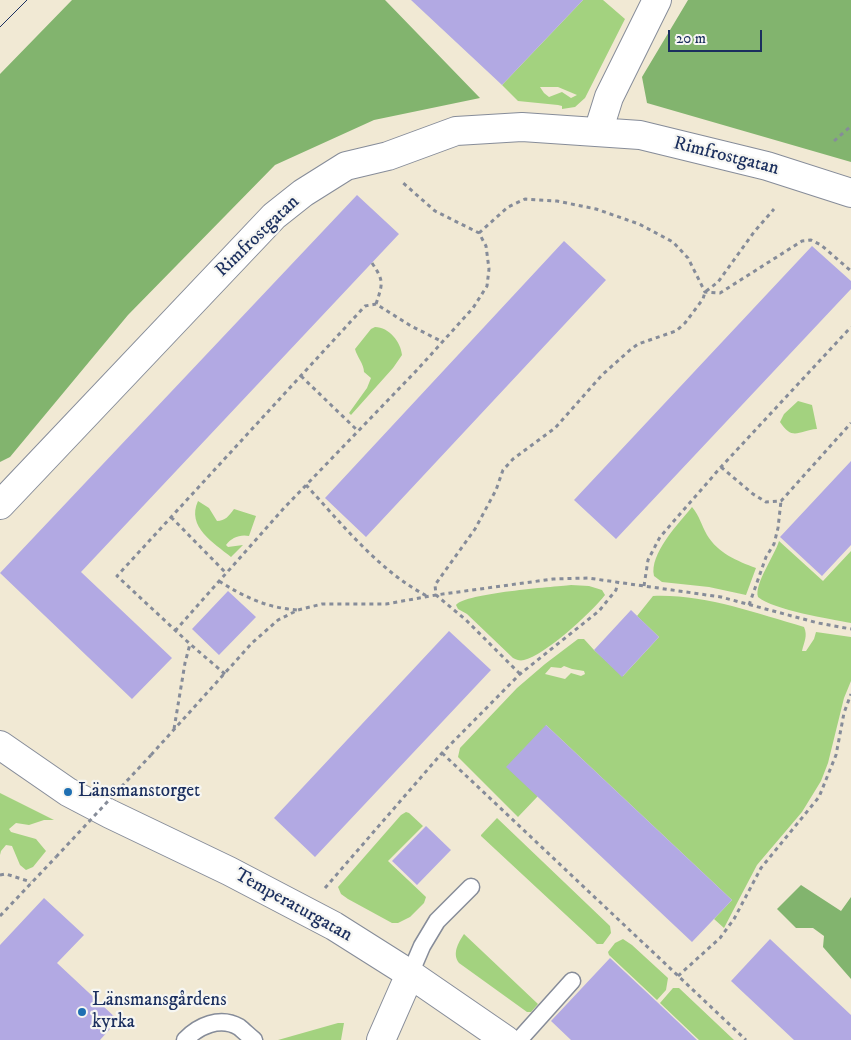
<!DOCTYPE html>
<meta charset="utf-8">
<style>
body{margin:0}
#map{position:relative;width:851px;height:1040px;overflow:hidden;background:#f1e9d4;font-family:"IM FELL DW Pica",serif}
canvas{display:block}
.scale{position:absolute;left:668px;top:30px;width:94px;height:22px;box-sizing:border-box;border:2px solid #1b2f5e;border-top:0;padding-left:6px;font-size:15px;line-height:18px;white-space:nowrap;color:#1b2f5e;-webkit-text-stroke:4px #f6f6f2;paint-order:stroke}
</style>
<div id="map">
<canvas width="851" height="1040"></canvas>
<div class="scale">20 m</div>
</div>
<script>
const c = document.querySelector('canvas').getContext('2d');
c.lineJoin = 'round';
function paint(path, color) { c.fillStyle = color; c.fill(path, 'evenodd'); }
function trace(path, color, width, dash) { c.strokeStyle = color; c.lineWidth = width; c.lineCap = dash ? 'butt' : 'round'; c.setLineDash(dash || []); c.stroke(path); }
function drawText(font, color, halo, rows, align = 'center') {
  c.font = font + ' "IM FELL DW Pica",serif'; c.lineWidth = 4.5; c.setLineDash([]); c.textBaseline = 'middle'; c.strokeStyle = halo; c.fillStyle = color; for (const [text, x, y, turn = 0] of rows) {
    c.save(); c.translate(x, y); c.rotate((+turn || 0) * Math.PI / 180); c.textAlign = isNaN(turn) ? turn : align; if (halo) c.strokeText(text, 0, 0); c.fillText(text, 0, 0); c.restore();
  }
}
paint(new Path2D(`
 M583,0H603L625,19L585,98L575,107L562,109V106L558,105L518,101L502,85ZM540,87H558L577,95L571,98L562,92L549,97L544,93Z
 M375,327C389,327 401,342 402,355L393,368L351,415L349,413L367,388L371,378L364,372C364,364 357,357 355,349L371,329Z
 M798,401L812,405L817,429C799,430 793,442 780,422L784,414Z
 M198,501L209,508L217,521C225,521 229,516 234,509L256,516L249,536C240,534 231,538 226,545L228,547L243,545L231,557C214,543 186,527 198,501Z
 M692,507C700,517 701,524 707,535C718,553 737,561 756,568L746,595L709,587L662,582L654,576C649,554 679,523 692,507Z
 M779,541L823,581L851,551V623C830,619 774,610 758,597C754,584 775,555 779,541Z
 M571,585L589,586L602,590L605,595C592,612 544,656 524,660C520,661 517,660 513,658L467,614L458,609L456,605C466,593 552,587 571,585Z
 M653,596C704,594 755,613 804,627C808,636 804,642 802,651H806L814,639L816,632L851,637V681L844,698L828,763L821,781L802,812L757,865L724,928L714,919L732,900L546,725L538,796L518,817L458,757L460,748L517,688L545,664L578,639H584L594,650L623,676L659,637L637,616ZM564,666L572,669L584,671L585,674L581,676L571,673L565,679L545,674L551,667L561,668Z
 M0,793L54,820H44L29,825L16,823L9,829L11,832L36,839L46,851L33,867L26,870L20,865L12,846L6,845L1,851L0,855Z
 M406,812L409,813L423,826L388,861L426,897L424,903L410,917L398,923H392L348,899L341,894L338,887L401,815Z
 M497,818L610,926L611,933L603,944H597L594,941L481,836V835Z
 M464,934L538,1004L531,1012H527L459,963C452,954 458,943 464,934Z
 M623,939L632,945L668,978L666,990L657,1000L609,955L608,952L615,943Z
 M673,988H679L734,1040H699L660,1003Z
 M338,1023H344L341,1040H278Z`), '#a3d27f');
paint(new Path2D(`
 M72,0H385L480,98L374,120L275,165L128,315L10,457L0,462V74Z
 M688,0H851V162L647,103L642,77Z
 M801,885L841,911L851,897V979L823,947L824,936L813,928H796L777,909Z`), '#82b46e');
paint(new Path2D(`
 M411,0H583L502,85Z
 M357,195L399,234L81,572L172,658L132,699L0,573Z
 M564,241L606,280L366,537L325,498Z
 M812,246L851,281V289L616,539L574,500Z
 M851,461V545L822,576L780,537Z
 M228,591L256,617L219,655L192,629Z
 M631,610L659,637L622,677L594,650Z
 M449,631L491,670L315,857L274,818Z
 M546,725L732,900L692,942L506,767Z
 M426,826L451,850L417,885L392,861Z
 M44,898L84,935L57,963L118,1020L100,1040H0V945Z
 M770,939L851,1015V1040H794L731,981Z
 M610,958L656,1001L697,1040H571L551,1021Z`), '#b2a9e3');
const lane = new Path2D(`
 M410,974L422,946L437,921L471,887
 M185,1040C198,1026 220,1016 239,1027C244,1031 249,1036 254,1040
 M519,1040L572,981`);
const street = new Path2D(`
 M598,132L609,97L657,0
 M0,505L274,216L303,193L346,166L388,156L456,131L522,127L640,135L767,166L851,193
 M0,745L68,792L110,814L229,871L334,926L410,974L506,1040
 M381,1040L410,974`);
trace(lane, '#868c99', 19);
trace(street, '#868c99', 30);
trace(new Path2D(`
 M834,141L851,126
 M479,233L508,207L525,199L557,201L596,209L639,224L673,242L688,258L705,292L720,293L802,241L811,240L821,245L851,271
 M372,263C384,281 383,283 376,304
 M301,376L358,431
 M721,467L753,494L766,502L781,501L851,423
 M306,485C341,523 380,572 427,596
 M171,517L226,573
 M219,581C244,597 267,608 298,610
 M644,586L648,560L660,537L721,467L851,327
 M749,605L766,557L774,544L778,528L781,501
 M175,631L284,508L417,370L473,308L487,286L489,269L486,246L479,233L435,211L402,182
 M225,674L190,644L117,576L365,306L376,304L411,326L441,341
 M520,674L466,620L436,595L435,585L475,529L496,490L503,470L513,459L555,428L602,375L630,350L638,344L676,331L685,323L703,299L705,292L718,282L754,232L774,209
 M174,729L185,663L190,644
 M442,753L746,1040
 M151,755L252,643L278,620L298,610L322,604H386L436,595L553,579L588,578L721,597L818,623L851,629
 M0,875L6,874L31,882
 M325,888L442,753L520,674L599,611L616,590L618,581
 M0,916L56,857
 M678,976L720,938L734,919L761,868L819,797L836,755L844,713L851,694`), '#868c99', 3, [4, 4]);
trace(lane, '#fff', 16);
trace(street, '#fff', 28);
trace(new Path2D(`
 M0,27L27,0`), '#1b2f5e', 1);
trace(new Path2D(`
 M56,857L151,755`), '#868c99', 3, [4, 4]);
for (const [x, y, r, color] of [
 [68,792,5,"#1f6fb2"],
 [82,1012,5,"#1f6fb2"]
]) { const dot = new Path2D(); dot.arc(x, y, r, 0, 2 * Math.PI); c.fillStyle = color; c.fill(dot); trace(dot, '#f6f6f2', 2); }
drawText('19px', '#1b2f5e', '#f6f6f2', [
 ["Rimfrostgatan",726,157,14],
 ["Rimfrostgatan",258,237,-44],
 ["Temperaturgatan",293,906,29]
]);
drawText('19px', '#1b2f5e', '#f6f6f2', [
 ["Länsmanstorget",78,792],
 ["Länsmansgårdens",92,1001],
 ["kyrka",92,1023]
], 'left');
</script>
